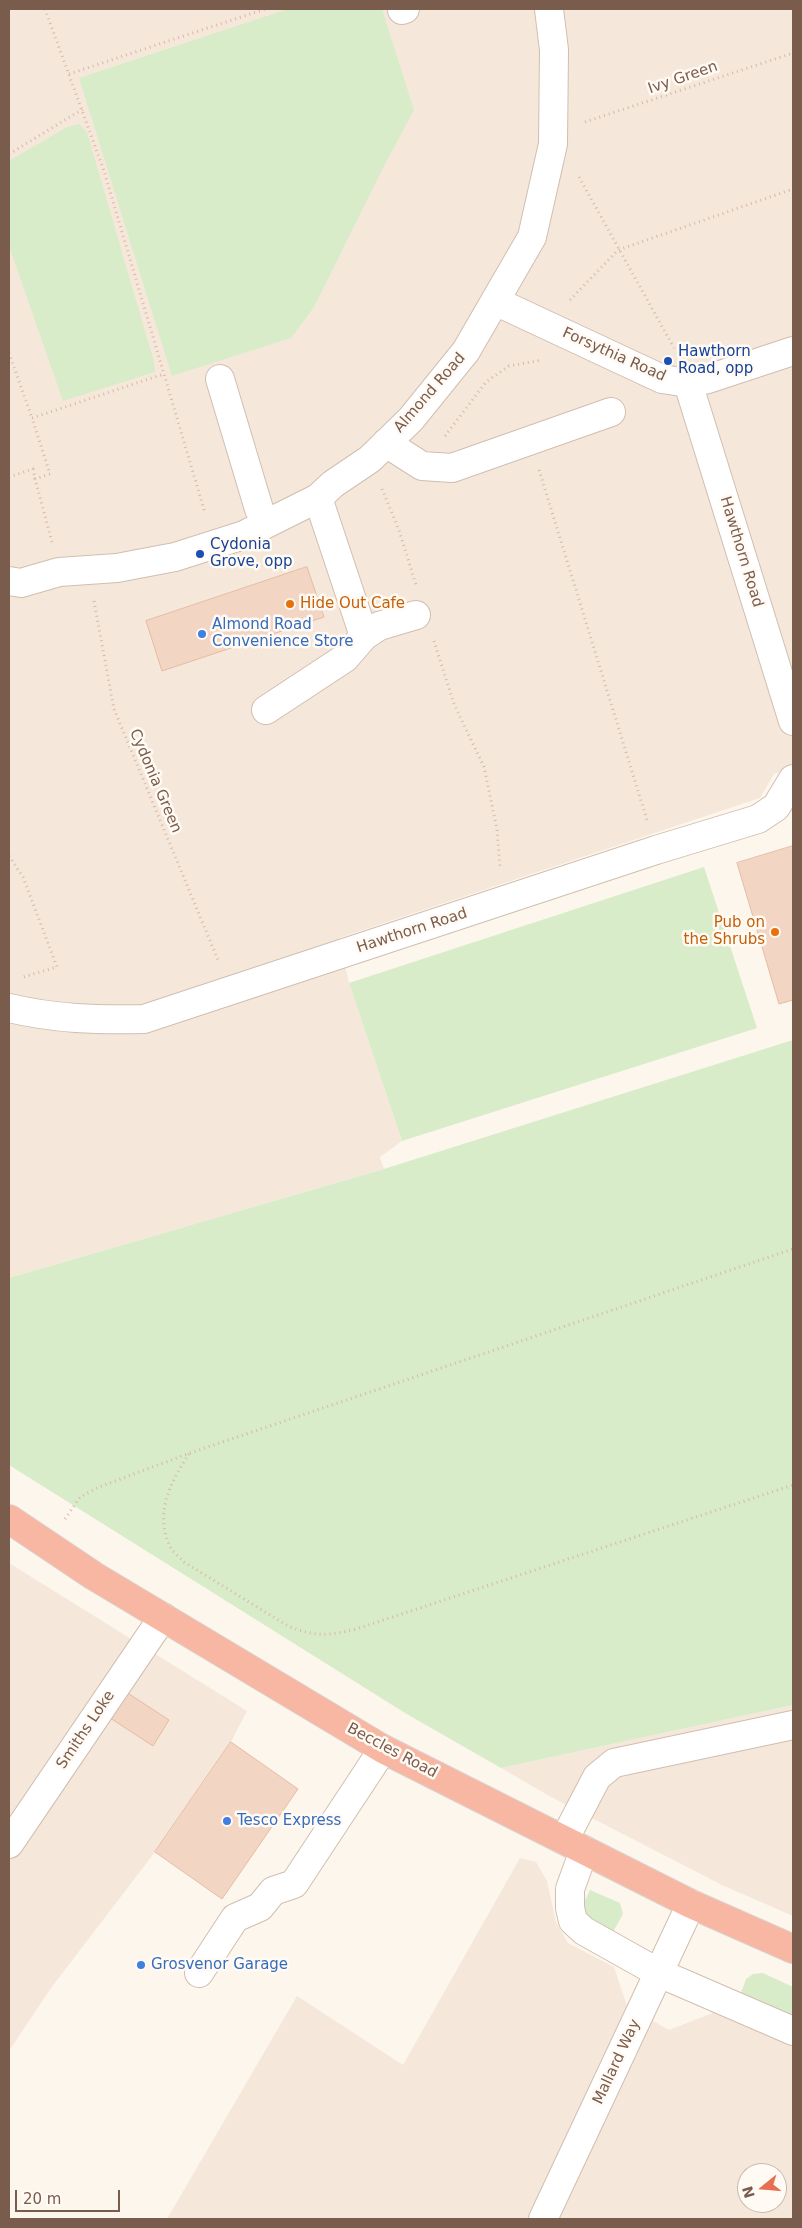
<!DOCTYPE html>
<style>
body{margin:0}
#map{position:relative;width:802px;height:2228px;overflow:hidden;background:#fdf6ec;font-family:"DejaVu Sans",sans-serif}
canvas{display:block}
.frame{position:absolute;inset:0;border:10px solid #7a5c4d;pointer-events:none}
.north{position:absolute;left:737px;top:2163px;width:50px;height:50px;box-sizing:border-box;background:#fffaf3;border:1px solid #cabbb1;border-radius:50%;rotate:253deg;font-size:14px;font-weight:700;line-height:20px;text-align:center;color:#7a5c4d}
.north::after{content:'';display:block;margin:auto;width:18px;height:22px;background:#e76f51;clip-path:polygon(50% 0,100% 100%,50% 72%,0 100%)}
.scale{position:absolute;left:15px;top:2190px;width:105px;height:22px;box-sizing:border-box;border:2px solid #7a5c4d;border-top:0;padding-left:6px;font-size:15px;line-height:18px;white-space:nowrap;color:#7a5c4d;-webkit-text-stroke:4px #fffaf3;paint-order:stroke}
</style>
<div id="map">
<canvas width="802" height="2228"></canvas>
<div class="frame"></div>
<div class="north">N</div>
<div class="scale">20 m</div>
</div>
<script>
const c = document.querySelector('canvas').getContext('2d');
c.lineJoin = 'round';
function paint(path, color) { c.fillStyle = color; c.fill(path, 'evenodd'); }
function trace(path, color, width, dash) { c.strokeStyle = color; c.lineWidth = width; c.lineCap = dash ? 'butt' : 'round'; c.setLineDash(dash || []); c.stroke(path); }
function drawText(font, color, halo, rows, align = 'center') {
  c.font = font + ' "DejaVu Sans",sans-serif'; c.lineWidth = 5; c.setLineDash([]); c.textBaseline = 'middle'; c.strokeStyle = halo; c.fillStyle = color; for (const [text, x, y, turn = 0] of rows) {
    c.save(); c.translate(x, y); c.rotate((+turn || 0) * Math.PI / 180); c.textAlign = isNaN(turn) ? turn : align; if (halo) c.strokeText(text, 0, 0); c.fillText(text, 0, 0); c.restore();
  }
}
paint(new Path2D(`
 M9,9H793V768L774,774L760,798L339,938L349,983L402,1141L380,1157L384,1169L9,1278Z
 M9,1563L247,1711L231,1742L155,1852L51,1988L9,2051Z
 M793,1705V1916L722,1885L551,1797L501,1768Z
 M520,1858L536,1862L547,1881L556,1922L568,1943L614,1967L627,2006L669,2030L715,2012L793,2047V2219H167L297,1996L403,2065ZM747,2173H777V2203H747Z`), '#f5e8da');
paint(new Path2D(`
 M288,9H382L414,110L385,164L314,307L291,338L172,376L79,78Z
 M79,124L87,132L154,362L155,372L63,401L9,246V161L67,127Z
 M704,867L757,1028L402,1141L349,983Z
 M793,1040V1705L501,1768L405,1713L9,1465V1278L384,1169Z
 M590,1890L620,1903L623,1914L613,1932L588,1920L581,1909Z
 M763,1973L793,1987V2019L740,1996L746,1979L753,1974Z`), '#d8ecc9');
const building = new Path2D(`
 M307,567L324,617L162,671L146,621Z
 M793,846V1000L779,1004L737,863Z
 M120,1688L169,1720L153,1746L104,1714Z
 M231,1742L298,1789L222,1899L155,1852Z`);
paint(building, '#f3d5c3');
trace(building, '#e6bba3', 1);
const minor = new Path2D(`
 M402,10L405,9
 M495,301L662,379L688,383L708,379L793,351
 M220,379L259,509L266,524
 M688,383L793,721
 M386,443L422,466L452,468L611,412
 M318,498L364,636
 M9,581L21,583L59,572L117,568L175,557L244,535L318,498L333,484L370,459L411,419L466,351L532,237L553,144L554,50L549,9
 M266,710L345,658L364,636L379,626L416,615
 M9,1008C56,1019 96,1020 144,1019L656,850L758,819L776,807L793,779
 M564,1840L597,1777L614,1763L793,1725
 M9,1844L163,1617
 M584,1850L570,1889V1908L573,1921L584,1931L659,1973L793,2031
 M199,1973L235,1918L260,1907L273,1891L294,1884L383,1749
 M543,2219L691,1904`);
const highway = new Path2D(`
 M9,1519L94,1576L383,1749L691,1904L793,1949`);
trace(minor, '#d1beb0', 30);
trace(highway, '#dad1cd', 30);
trace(new Path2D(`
 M45,9L104,171L205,513
 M69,74L265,9
 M585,122L793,53
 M9,154L83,109
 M579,177L674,348
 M570,300L618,250L793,189
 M9,353L32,418
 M445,436L486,382L509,366L542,360
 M539,470L647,820
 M9,477L33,469L35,479
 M382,489L399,530L416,585
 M52,542L35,479L50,474L32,418L164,374
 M94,601L114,709L218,960
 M434,641L454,704L484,767L497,829L500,868
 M9,856L23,877L57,967L23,977
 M189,1454C171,1481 153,1515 171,1548C174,1553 180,1558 184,1562L288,1626C315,1637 328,1636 356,1629L793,1485
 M65,1519L80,1497L99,1487L190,1453L793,1249`), '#d9b8a5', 3, [1, 4]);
trace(minor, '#fff', 28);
trace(highway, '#f7b7a3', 28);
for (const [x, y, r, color] of [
 [668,361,5,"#1a4fb4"],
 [200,554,5,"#1a4fb4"],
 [290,604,5,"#e8710a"],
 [202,634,5,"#3f7fe0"],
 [775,932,5,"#e8710a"],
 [227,1821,5,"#3f7fe0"],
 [141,1965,5,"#3f7fe0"]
]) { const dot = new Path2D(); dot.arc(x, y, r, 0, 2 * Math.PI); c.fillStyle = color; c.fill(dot); trace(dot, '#fffaf3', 2); }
drawText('15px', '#7a5c4d', '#fffaf3', [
 ["Ivy Green",683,78,-19],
 ["Forsythia Road",614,355,24],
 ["Almond Road",430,393,-49],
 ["Hawthorn Road",741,552,73],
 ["Cydonia Green",155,781,67],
 ["Hawthorn Road",412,931,-18],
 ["Smiths Loke",86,1730,-56],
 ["Beccles Road",392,1751,28],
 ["Mallard Way",617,2062,-65]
]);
drawText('15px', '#164399', '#fffaf3', [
 ["Hawthorn",678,352],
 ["Road, opp",678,369],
 ["Cydonia",210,545],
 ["Grove, opp",210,562]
], 'left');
drawText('15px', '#c56008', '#fffaf3', [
 ["Hide Out Cafe",300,604],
 ["Pub on",765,923,"right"],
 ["the Shrubs",765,940,"right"]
], 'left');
drawText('15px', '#366cbe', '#fffaf3', [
 ["Almond Road",212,625],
 ["Convenience Store",212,642],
 ["Tesco Express",237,1821],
 ["Grosvenor Garage",151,1965]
], 'left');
</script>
